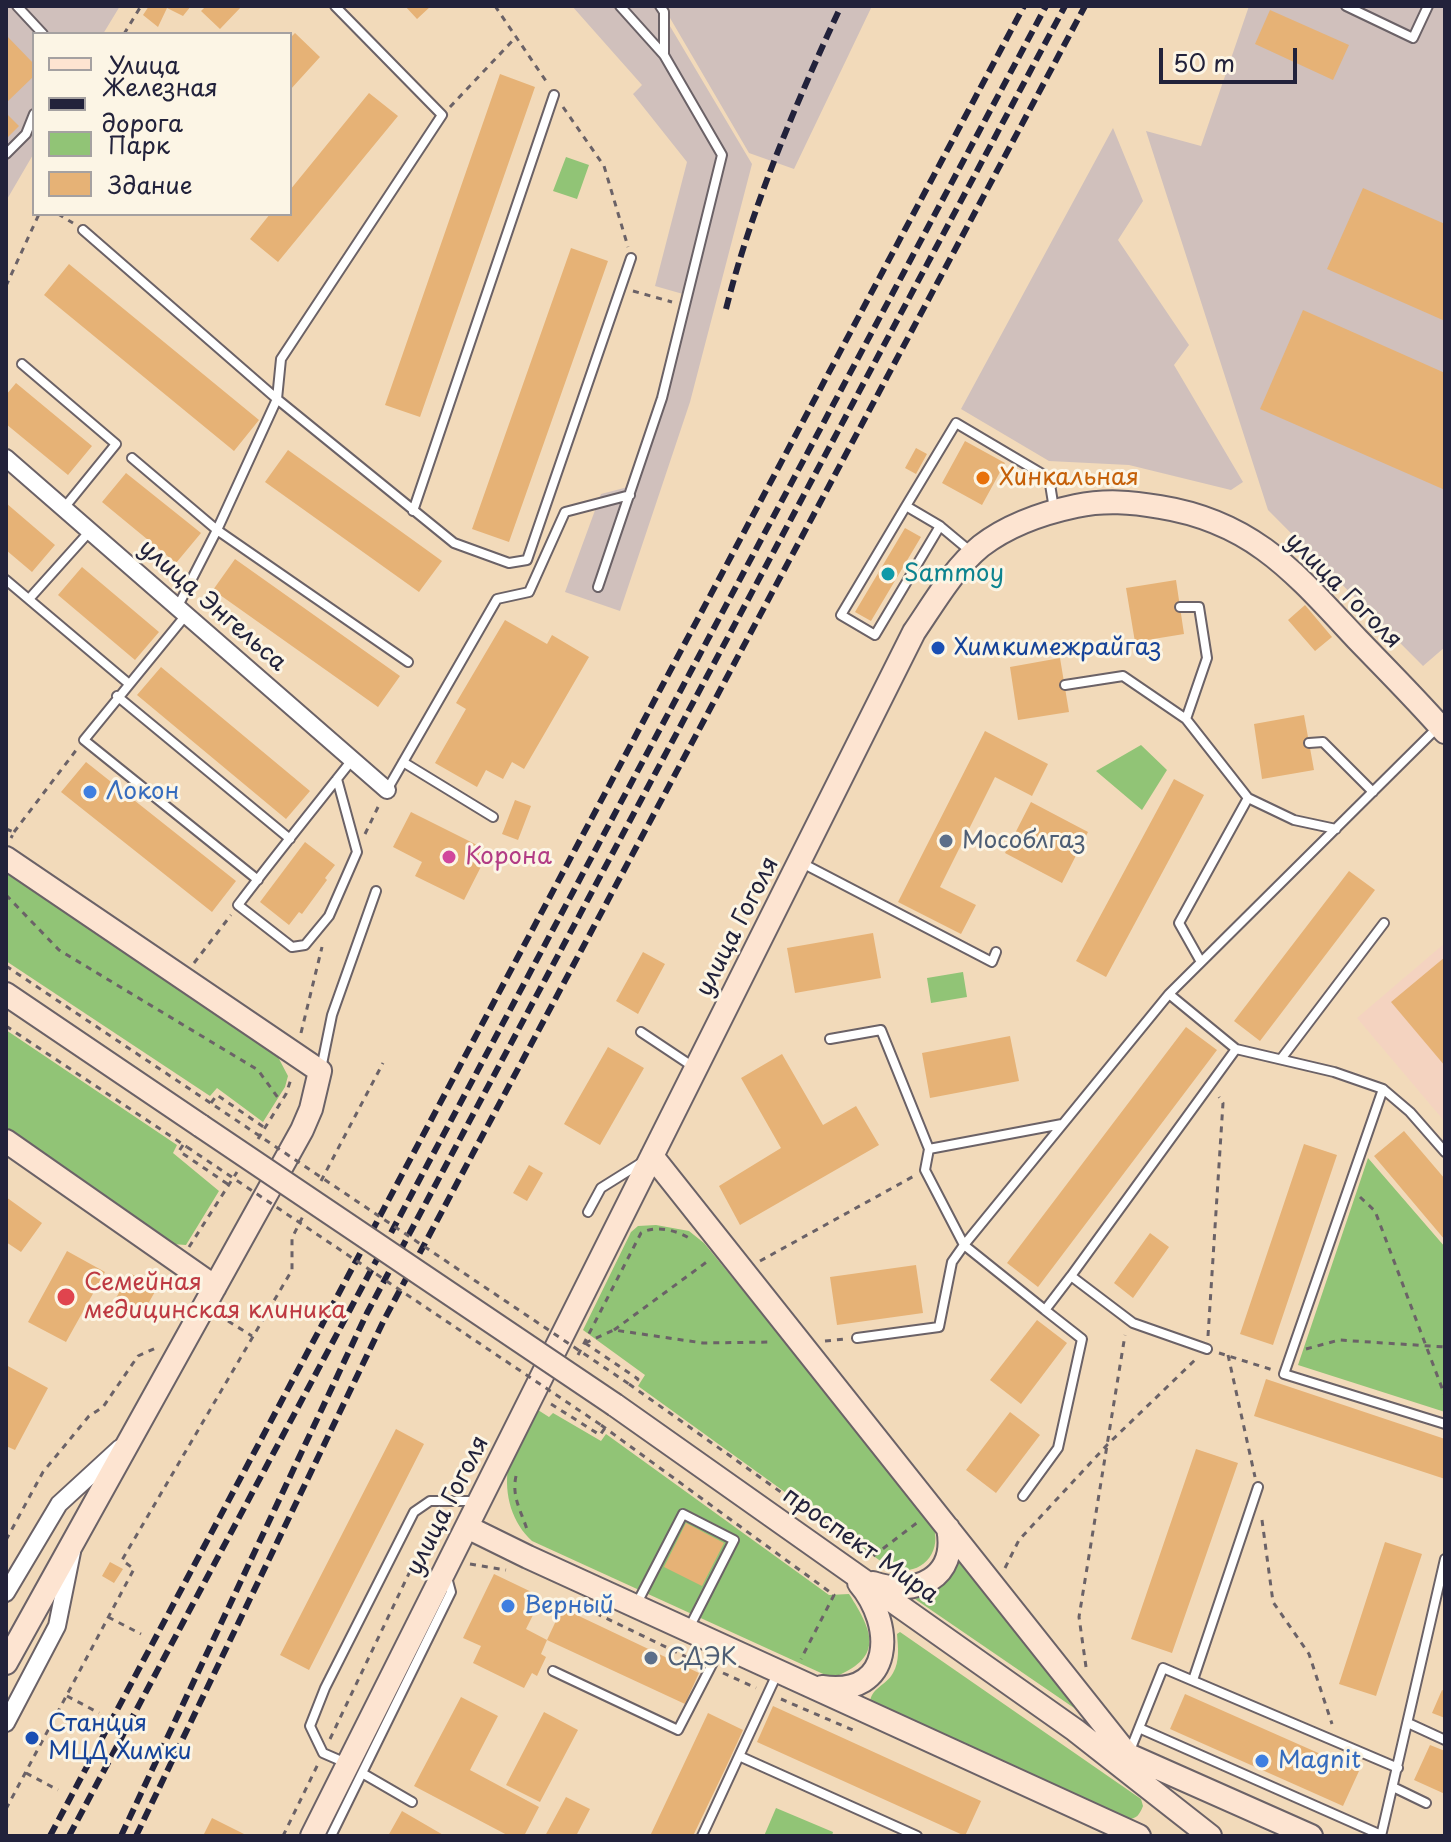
<!DOCTYPE html>
<meta charset="utf-8">
<style>
body{margin:0}
#map{position:relative;width:1451px;height:1842px;overflow:hidden;background:#f2daba;font-family:"Playpen Sans",sans-serif}
canvas{display:block}
.frame{position:absolute;inset:0;border:8px solid #22223b;pointer-events:none}
.legend{position:absolute;left:32px;top:32px;width:260px;height:184px;box-sizing:border-box;background:#fcf5e5;border:2px solid #a5a1a1;margin:0;padding:10px 14px;list-style:none;font-size:24px;color:#22223b}
.legend li{display:flex;align-items:center;gap:16px;height:40px}
.legend b{width:40px;border:2px solid #a5a1a1}
.scale{position:absolute;left:1159px;top:48px;width:138px;height:36px;box-sizing:border-box;border:4px solid #22223b;border-top:0;padding-left:10px;font-size:24px;line-height:28px;white-space:nowrap;color:#22223b;-webkit-text-stroke:6px #fcf5e5;paint-order:stroke}
</style>
<div id="map">
<canvas width="1451" height="1842"></canvas>
<div class="frame"></div>
<ul class="legend">
<li><b style="height:10px;background:#fde4d1"></b>Улица</li>
<li><b style="height:10px;background:#22223b"></b>Железная дорога</li>
<li><b style="height:22px;background:#91c476"></b>Парк</li>
<li><b style="height:22px;background:#e6b276"></b>Здание</li>
</ul>
<div class="scale">50 m</div>
</div>
<script>
const c = document.querySelector('canvas').getContext('2d');
c.lineJoin = 'round';
function paint(path, color) { c.fillStyle = color; c.fill(path, 'evenodd'); }
function trace(path, color, width, dash) { c.strokeStyle = color; c.lineWidth = width; c.lineCap = dash ? 'butt' : 'round'; c.setLineDash(dash || []); c.stroke(path); }
function drawText(font, color, halo, rows, align = 'center') {
  c.font = font + ' "Playpen Sans",sans-serif'; c.lineWidth = 6; c.setLineDash([]); c.textBaseline = 'middle'; c.strokeStyle = halo; c.fillStyle = color; for (const [text, x, y, turn = 0] of rows) {
    c.save(); c.translate(x, y); c.rotate((+turn || 0) * Math.PI / 180); c.textAlign = isNaN(turn) ? turn : align; if (halo) c.strokeText(text, 0, 0); c.fillText(text, 0, 0); c.restore();
  }
}
paint(new Path2D(`
 M1445,943V1122L1357,1018Z`), '#f4d3c0');
paint(new Path2D(`
 M6,6H120L103,34H34V153L6,201Z
 M572,6H658L752,164L690,402L620,611L565,592L601,494L628,487L656,399L683,294L655,286L687,162L633,94L642,85Z
 M663,6H872L794,169L749,153Z
 M1249,6H1445V647L1423,666L1268,510L1146,131L1201,146Z
 M1113,128L1143,201L1118,240L1189,345L1174,365L1243,482L1231,490L1129,465L1049,461L961,409Z`), '#d0c0bc');
paint(new Path2D(`
 M566,157L589,165L577,199L553,191Z
 M1141,745L1167,770L1142,810L1096,771Z
 M6,872L278,1057L288,1076L285,1087L263,1122L217,1088L210,1096L6,961Z
 M963,972L967,997L931,1003L927,978Z
 M6,1030L177,1145L173,1153L219,1191L186,1245L172,1244L160,1238L6,1127Z
 M1368,1158L1445,1247V1412L1298,1365Z
 M656,1225L689,1231L704,1243L930,1519C948,1551 918,1583 886,1565L638,1386L645,1375L583,1330L631,1232L638,1226Z
 M538,1410L549,1417L553,1413L601,1441L606,1434L829,1595L849,1594C874,1633 884,1658 832,1678L532,1541C512,1523 504,1495 508,1468Z
 M956,1543L1080,1712L915,1599C945,1590 945,1569 956,1543Z
 M900,1632L1141,1799L1143,1806C1139,1816 1136,1820 1124,1819L870,1704C870,1688 886,1686 893,1673C900,1661 898,1647 897,1634Z
 M776,1808L833,1832L832,1836H764Z`), '#91c476');
paint(new Path2D(`
 M149,6H191L183,16L167,8L158,27L143,15Z
 M206,6H242L220,29L201,11Z
 M405,6H431L417,19Z
 M1270,10L1349,45L1333,80L1255,44Z
 M295,33L320,57L290,90V38Z
 M6,35L34,64V76L6,103Z
 M500,74L535,87L420,417L385,405Z
 M369,93L398,116L278,262L250,239L270,214H290V190Z
 M6,113L19,126L6,139Z
 M1363,188L1445,224V321L1327,269Z
 M571,248L608,261L509,542L472,529Z
 M69,264L259,420L234,451L44,295Z
 M1303,310L1445,373V490L1260,409Z
 M16,383L92,446L68,475L6,424V395Z
 M965,441L1005,463L982,505L942,483Z
 M916,448L927,454L916,474L905,468Z
 M288,450L442,561L419,592L265,482Z
 M126,473L201,533L176,563L102,502Z
 M6,503L55,545L32,572L6,550Z
 M905,528L921,537L871,621L855,612Z
 M235,559L400,676L378,707L213,590Z
 M82,567L159,632L135,660L58,595Z
 M1176,580L1184,634L1135,642L1126,588Z
 M1305,605L1332,637L1315,651L1288,620Z
 M505,620L547,644L552,635L589,657L524,769L512,762L503,779L486,770L477,787L435,763L466,709L456,703Z
 M1060,658L1069,712L1018,720L1010,667Z
 M161,667L310,791L286,819L137,695Z
 M1304,715L1314,770L1262,779L1254,724Z
 M985,731L1048,764L1032,796L995,777L940,887L976,905L961,934L898,902Z
 M86,762L236,881L212,912L61,792Z
 M1174,779L1204,795L1106,977L1076,961Z
 M515,800L531,806L518,840L502,834Z
 M1031,802L1088,832L1062,883L1005,853Z
 M411,812L489,851L464,900L415,876L422,862L393,847Z
 M305,842L335,865L325,878L327,880L302,914L299,912L289,925L260,902Z
 M1349,871L1375,890L1260,1041L1234,1021Z
 M873,933L881,978L795,993L787,948Z
 M643,952L665,964L638,1014L616,1001Z
 M1445,957V1066L1391,1002Z
 M1186,1027L1217,1050L1038,1287L1007,1263Z
 M1010,1036L1019,1081L930,1098L922,1053Z
 M608,1047L644,1068L600,1145L564,1124Z
 M782,1054L823,1125L856,1106L879,1145L740,1225L719,1186L781,1148L741,1078Z
 M1404,1131L1445,1179V1240L1374,1156Z
 M1304,1144L1337,1155L1273,1345L1240,1334Z
 M529,1165L543,1173L527,1201L513,1193Z
 M6,1197L42,1223L21,1252L6,1242Z
 M1150,1233L1169,1247L1133,1298L1114,1283Z
 M67,1251L105,1272L66,1342L28,1322Z
 M916,1265L923,1313L837,1325L830,1277Z
 M130,1273L157,1288L143,1313L116,1298Z
 M1037,1320L1067,1343L1021,1404L990,1380Z
 M6,1365L48,1388L15,1450L6,1446Z
 M1266,1379L1445,1439V1479L1254,1416Z
 M1010,1412L1040,1435L996,1493L966,1470Z
 M396,1429L424,1444L309,1670L280,1655Z
 M1196,1449L1238,1463L1172,1653L1131,1639Z
 M686,1523L724,1543L702,1586L664,1567Z
 M1385,1542L1422,1554L1376,1696L1339,1684Z
 M110,1562L123,1569L114,1583L102,1576Z
 M494,1574L542,1597L526,1629L547,1640L541,1654L546,1657L537,1676L532,1673L524,1688L473,1663L481,1646L463,1638Z
 M562,1608L699,1673L685,1704L547,1640Z
 M1442,1690L1445,1691V1718L1432,1713Z
 M1185,1694L1359,1771L1343,1806L1170,1729Z
 M461,1697L498,1716L470,1770L539,1807L524,1836H509L414,1786Z
 M773,1706L981,1801L965,1836L757,1742Z
 M544,1712L578,1730L540,1802L506,1785Z
 M708,1713L743,1730L727,1765L693,1836H650Z
 M1430,1745L1445,1751V1794L1414,1780Z
 M566,1797L590,1809L576,1836H545Z
 M402,1811L445,1836H388Z
 M212,1818L248,1836H203Z`), '#e6b276');
const lane = new Path2D(`
 M17,6L43,34
 M660,6L664,12V55
 M1346,6L1413,38L1428,6
 M6,154L26,134L34,114
 M83,230L277,399L454,543L509,563L527,560L631,258
 M22,364L116,444L64,508
 M132,458L217,530L408,662
 M906,506L841,615L875,635L940,526
 M413,511L554,95
 M970,551L940,526L906,506L956,423L1049,478L1054,509
 M6,580L128,683
 M598,587L662,398L722,155L664,55L620,6
 M29,599L90,531
 M178,606L217,530L277,399L281,359L442,115L335,6
 M1180,607H1199L1207,658L1186,719L1248,798L1294,820L1336,829
 M186,615L84,740L258,880
 M1065,685L1123,676L1186,719
 M117,696L290,839
 M1309,743L1323,742L1373,792
 M403,762L493,817
 M337,779L357,852L329,916L305,945L292,947L238,905C275,856 314,808 352,760
 M387,790L497,599L529,592L565,512L630,495
 M800,862L992,962L996,952
 M1201,962L1179,923L1248,798
 M1169,994L1236,1049L1334,1072L1383,1089L1410,1112L1445,1152
 M641,1032L695,1068
 M830,1039L881,1030L929,1149L925,1170L964,1245L1169,994L1439,726
 M1281,1059L1384,923
 M321,1069L332,1015L376,891
 M1383,1089L1284,1374L1445,1424
 M929,1149L1062,1124
 M588,1212L601,1188L641,1163
 M1071,1276L1236,1049
 M857,1338L939,1327L952,1262L964,1245L1045,1310L1071,1276L1133,1323L1207,1349
 M1023,1496L1058,1448L1082,1339L1045,1310
 M636,1605L683,1514L734,1540L689,1628
 M553,1671L678,1730L720,1649
 M1193,1680L1258,1487
 M1408,1723L1445,1740
 M1129,1753L1139,1728
 M739,1756L917,1836
 M346,1763L323,1753L310,1726L325,1688L414,1512L430,1501H475
 M362,1773L412,1802
 M1393,1787L1426,1803
 M1381,1835L1139,1728L1163,1668L1398,1768
 M331,1836L451,1592L448,1581L442,1578
 M702,1836L777,1674
 M1381,1836L1445,1559`);
const street = new Path2D(`
 M6,458L387,790
 M6,1593L59,1504L120,1448
 M6,1723L57,1626L72,1552`);
const secondary = new Path2D(`
 M6,858L320,1071L311,1109L302,1130L6,1663
 M6,994L201,1126
 M6,1141L215,1287
 M652,1156L1128,1755
 M615,1405L1075,1730L1210,1836
 M467,1527L528,1557L1139,1836
 M873,1583C916,1597 958,1578 948,1528
 M822,1687C894,1697 895,1625 859,1583
 M1115,1749L1311,1836
 M312,1836L914,632C934,603 953,569 981,546C1007,526 1043,513 1076,506C1105,500 1131,502 1160,507C1254,522 1296,574 1357,639C1387,670 1417,700 1445,732`);
trace(lane, '#6b6267', 12);
trace(street, '#6b6267', 20);
trace(secondary, '#6b6267', 26);
trace(new Path2D(`
 M495,6L548,84
 M124,34L141,6
 M450,107L516,37
 M563,107L604,166L628,247
 M58,214L73,223
 M6,286L39,214
 M633,291L672,302
 M6,829L14,832L11,838
 M14,832L77,749
 M365,834L379,805
 M6,895L59,950L258,1070L281,1102
 M194,963L231,915
 M6,966L215,1106
 M6,1026L187,1147
 M301,1033L322,947
 M211,1103L217,1095L265,1128
 M258,1139L286,1094L292,1076
 M183,1145L179,1151L229,1185
 M321,1181L383,1063
 M1360,1197L1375,1211L1445,1396
 M189,1247L237,1172
 M760,1261L914,1176
 M228,1321L252,1336
 M614,1330L708,1261
 M1208,1336L1223,1103L1219,1097
 M825,1341L845,1339
 M585,1343L614,1330L703,1343L773,1342
 M585,1343L638,1379L633,1386
 M1306,1349L1339,1340L1445,1347
 M1219,1353L1273,1370
 M578,1355L641,1233C655,1225 676,1230 689,1238
 M1228,1355L1255,1477
 M629,1384L872,1557L918,1522
 M551,1404L600,1435L605,1428
 M601,1425L834,1595L801,1659
 M516,1476C511,1498 523,1514 528,1533
 M1262,1520L1273,1602L1309,1654L1332,1724
 M6,1540L43,1472L89,1416L103,1407L138,1356L158,1347
 M470,1564L506,1570
 M1005,1568L1019,1540L1107,1445L1196,1359
 M585,1608L697,1662
 M108,1617L141,1634
 M1086,1667L1079,1617L1125,1335
 M723,1673L756,1688
 M67,1696L99,1713
 M781,1699L855,1731
 M330,1739L423,1544L434,1548
 M26,1773L58,1790
 M6,1809L134,1569L122,1560L292,1270V1238L303,1216
 M283,1836L318,1764`), '#6b6267', 3, [6, 6]);
trace(lane, '#fff', 8);
trace(street, '#fff', 16);
trace(secondary, '#fde4d1', 22);
trace(new Path2D(`
 M726,309C752,206 796,103 841,6
 M50,1836L1024,6
 M69,1836L1046,6
 M121,1836L367,1313L1065,6
 M136,1836L384,1320L1085,6`), '#22223b', 6, [12, 6]);
const secondaryBridge = new Path2D(`
 M201,1126L615,1405`);
trace(secondaryBridge, '#6b6267', 26, []);
trace(new Path2D(`
 M215,1106L629,1384
 M187,1147L601,1425`), '#6b6267', 3, [6, 6]);
trace(secondaryBridge, '#fde4d1', 22);
for (const [x, y, r, color] of [
 [983,478,8,"#e8710a"],
 [888,574,8,"#0f9aa8"],
 [938,648,8,"#1a4fb4"],
 [90,792,8,"#3f7fe0"],
 [946,841,8,"#5c6f8a"],
 [449,857,8,"#d1479c"],
 [66,1297,10,"#e0444e"],
 [508,1606,8,"#3f7fe0"],
 [651,1658,8,"#5c6f8a"],
 [32,1738,8,"#1a4fb4"],
 [1262,1761,8,"#3f7fe0"]
]) { const dot = new Path2D(); dot.arc(x, y, r, 0, 2 * Math.PI); c.fillStyle = color; c.fill(dot); trace(dot, '#fcf5e5', 3); }
drawText('24px', '#c56008', '#fcf5e5', [
 ["Хинкальная",999,478]
], 'left');
drawText('24px', '#0d838f', '#fcf5e5', [
 ["Sammoy",904,574]
], 'left');
drawText('24px', '#22223b', '#fcf5e5', [
 ["улица Гоголя",1343,591,45],
 ["улица Энгельса",212,606,41],
 ["улица Гоголя",738,927,-63],
 ["улица Гоголя",448,1506,-63],
 ["проспект Мира",860,1546,35]
]);
drawText('24px', '#164399', '#fcf5e5', [
 ["Химкимежрайгаз",954,648],
 ["Станция",48,1724],
 ["МЦД Химки",48,1752]
], 'left');
drawText('24px', '#366cbe', '#fcf5e5', [
 ["Локон",106,792],
 ["Верный",524,1606],
 ["Magnit",1278,1761]
], 'left');
drawText('24px', '#4e5e75', '#fcf5e5', [
 ["Мособлгаз",962,841],
 ["СДЭК",667,1658]
], 'left');
drawText('24px', '#b23c85', '#fcf5e5', [
 ["Корона",465,857]
], 'left');
drawText('24px', '#be3a42', '#fcf5e5', [
 ["Семейная",84,1283],
 ["медицинская клиника",84,1311]
], 'left');
</script>
